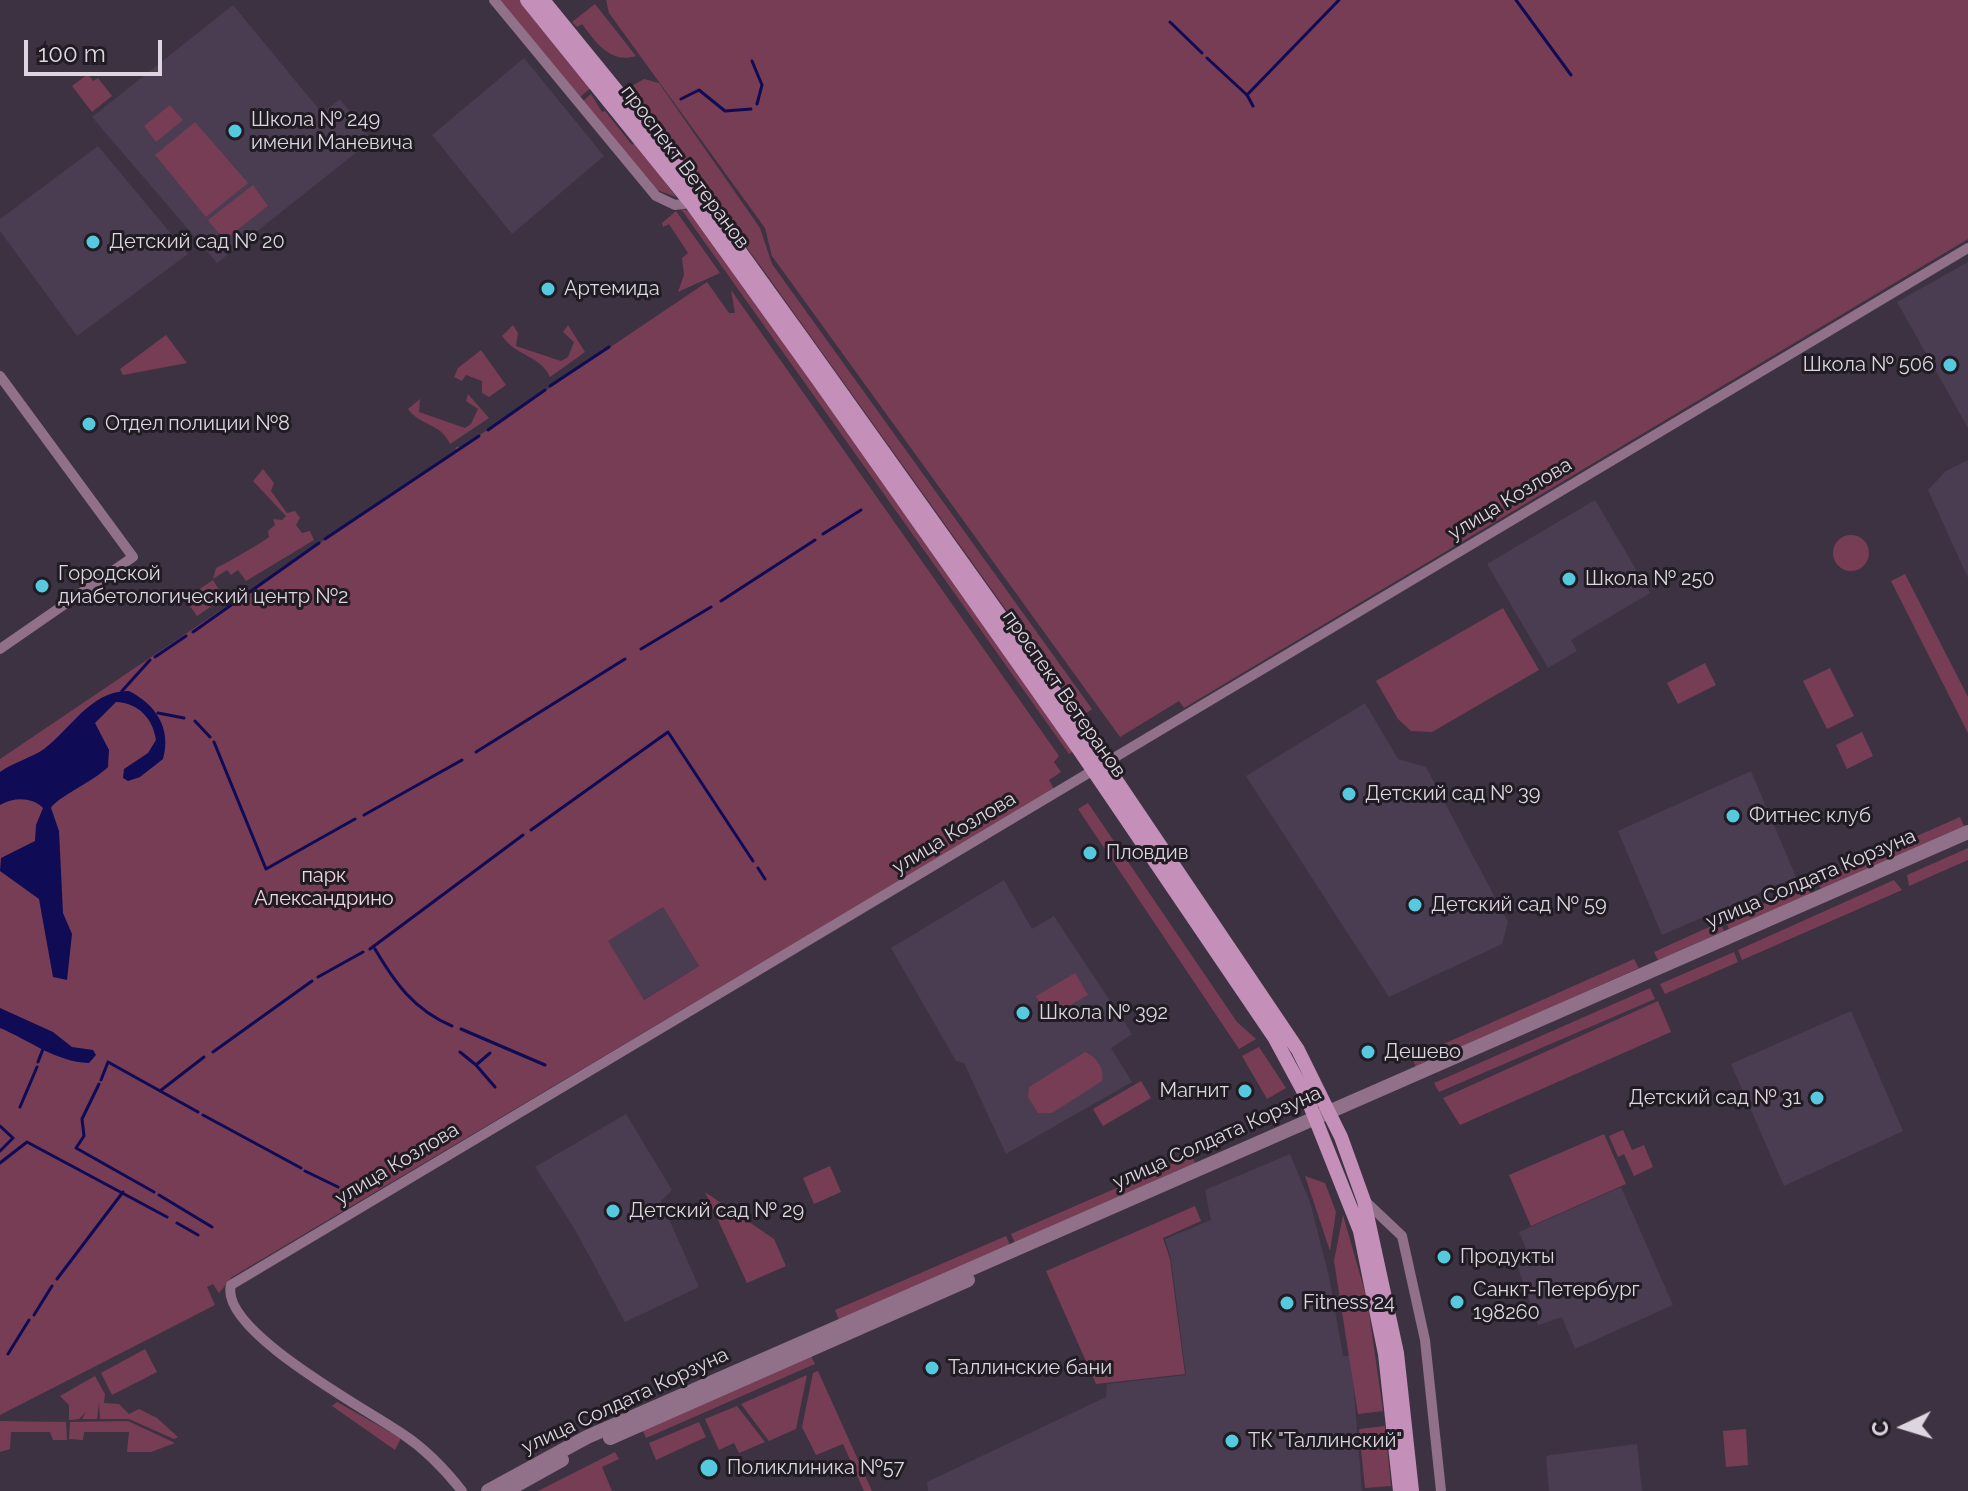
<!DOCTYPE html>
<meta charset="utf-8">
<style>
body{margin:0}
#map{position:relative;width:1968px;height:1491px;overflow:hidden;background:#3d3242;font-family:Raleway,sans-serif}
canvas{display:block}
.north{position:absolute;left:1864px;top:1387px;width:80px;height:80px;-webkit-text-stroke:6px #211c23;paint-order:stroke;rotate:266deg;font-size:22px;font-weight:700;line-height:32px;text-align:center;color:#ddd6e0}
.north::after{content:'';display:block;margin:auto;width:28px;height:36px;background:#ddd6e0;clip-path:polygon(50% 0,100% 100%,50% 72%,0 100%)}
.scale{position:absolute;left:24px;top:40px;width:138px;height:36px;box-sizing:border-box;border:4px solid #ddd6e0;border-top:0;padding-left:10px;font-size:24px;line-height:28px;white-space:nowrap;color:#ddd6e0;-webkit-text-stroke:6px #211c23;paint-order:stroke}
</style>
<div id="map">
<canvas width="1968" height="1491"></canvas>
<div class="north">С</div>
<div class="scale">100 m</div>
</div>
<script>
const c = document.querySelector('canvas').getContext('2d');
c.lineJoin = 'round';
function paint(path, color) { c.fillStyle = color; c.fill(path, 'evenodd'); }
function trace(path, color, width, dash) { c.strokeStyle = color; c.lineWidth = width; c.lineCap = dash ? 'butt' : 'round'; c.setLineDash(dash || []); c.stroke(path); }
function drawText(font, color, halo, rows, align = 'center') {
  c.font = font + ' Raleway,sans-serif'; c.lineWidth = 6; c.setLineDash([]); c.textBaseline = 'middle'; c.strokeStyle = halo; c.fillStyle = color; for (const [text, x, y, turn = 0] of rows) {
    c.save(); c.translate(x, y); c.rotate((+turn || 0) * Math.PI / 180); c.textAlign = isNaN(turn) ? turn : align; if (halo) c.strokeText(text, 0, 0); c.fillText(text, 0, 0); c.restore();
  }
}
paint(new Path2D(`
 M233,5L322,113L340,99L372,140L217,263L92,117Z
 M524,58L604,156L512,234L432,135Z
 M98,146L188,254L77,336L0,231V219Z
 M1968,262V428L1897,302Z
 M1968,460V578L1928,490L1946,471Z
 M1595,500L1650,593L1571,640L1577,651L1548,668L1487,564Z
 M1365,703L1398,759L1426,767L1508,922L1502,944L1389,997L1246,776Z
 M1751,771L1796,877L1662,935L1618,831Z
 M1004,880L1032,929L1054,916L1132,1034L1111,1048L1132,1082L1006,1154L964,1063L956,1061L891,948Z
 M663,907L699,966L643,1000L607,941Z
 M1851,1011L1903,1131L1784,1186L1731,1064Z
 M626,1114L672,1190L661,1201L699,1287L625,1322L574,1228L535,1167Z
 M1290,1154L1310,1202L1330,1281L1343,1356H1351L1362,1491H928L927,1482L1106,1397L1107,1384L1186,1375L1171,1259L1165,1239L1211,1220L1205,1190Z
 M1621,1187L1673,1305L1575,1349L1562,1317L1538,1325L1515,1259L1528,1253L1519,1232Z
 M1637,1444L1642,1491H1549L1546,1457L1550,1455Z`), '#4a3c51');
paint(new Path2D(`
 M500,0H520L592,87L580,97Z
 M606,0H1968V239L1184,708L1179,701L1120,737L772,256L765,228L609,13Z
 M595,4L636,56C611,64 596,43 582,24L577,27L572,22Z
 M88,74L93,81L98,78L112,96L92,112L72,86Z
 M644,79L659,83L760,228L772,264L1092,709L1085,714L1070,693L1067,695L759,264L628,88Z
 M591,94L602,112L605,111L632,145L636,142L676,197L657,190L583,101Z
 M170,105L183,120L156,142L144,126Z
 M195,122L248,183L206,217L155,155Z
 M253,185L268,206L224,240L208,220Z
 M681,209L690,211L1075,750L1069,754Z
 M676,211L720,273L678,292L684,275L682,258L688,253L669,224L663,227L662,223Z
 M707,282L729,313H735L731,290L1059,756L1054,762L1061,772L1049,780L1054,789L232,1277L219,1293L213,1284L207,1287L215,1305L0,1415V759L455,452L456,447H462ZM663,907L699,966L644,1000L608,941Z
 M513,325L518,333L516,346L561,361L568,357L574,342L563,332L568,325L585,352L550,377C541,356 516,356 502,336Z
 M166,335L187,363L123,375L120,369Z
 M481,350L506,385L489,397L482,393V381L466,375L462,381L454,377L458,368Z
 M468,394L489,418L450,444C441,423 420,426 408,409L420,399L419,412L465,428L471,424L478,409L466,401Z
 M263,469L274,483L271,491L287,513L295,511L300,518L296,525L302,533L310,531L314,540L246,581L238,570L231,575L227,570L213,579L216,568C223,565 260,544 269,537L268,531L275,525L273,519L282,520L286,516L253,481Z
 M1833 553a18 18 0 1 1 36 0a18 18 0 1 1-36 0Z
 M1905,574L1968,697V733L1891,581Z
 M213,580L224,598L197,616L185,599Z
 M1503,608L1539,670L1432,732L1411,731L1398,719L1376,681Z
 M1705,663L1716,685L1678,704L1667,683Z
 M1830,668L1854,716L1827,729L1803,681Z
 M1862,732L1873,756L1847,769L1836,745Z
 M1088,803L1237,1022L1256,1039L1239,1049L1078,809Z
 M1960,817L1964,826L1821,889L1817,880Z
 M1968,848V860L1909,886L1907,875Z
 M1894,880L1902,890L1742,960L1738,950Z
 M1807,885L1811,894L1729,929L1725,920Z
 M1720,922L1724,931L1658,960L1654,952Z
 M1734,952L1738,962L1665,994L1660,984Z
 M1634,959L1639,968L1416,1067L1412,1058Z
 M1075,973L1088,995L1048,1018L1036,996Z
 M1650,988L1655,999L1439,1092L1434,1083Z
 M1658,1001L1671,1032L1460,1125L1443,1098Z
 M1259,1047L1286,1088L1267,1099L1242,1056Z
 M1085,1052C1096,1056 1105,1069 1102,1081L1052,1113H1038L1028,1097L1029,1087Z
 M1141,1081L1151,1098L1103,1126L1093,1109Z
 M1623,1130L1632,1150L1644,1145L1653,1167L1634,1176L1624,1154L1618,1157L1609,1136Z
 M1604,1134L1626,1184L1531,1226L1509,1175Z
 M1192,1155L1195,1163L1015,1243L1011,1234Z
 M830,1166L841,1192L814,1204L803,1178Z
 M1305,1176L1325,1183L1336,1212L1330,1251Z
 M705,1192L774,1239L786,1266L747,1283Z
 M1195,1206L1201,1221L1163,1238L1170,1259L1185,1374L1096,1384L1046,1271Z
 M1343,1215L1367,1299L1383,1411L1358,1414L1334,1261Z
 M1006,1236L1010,1245L839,1320L835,1310Z
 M145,1349L157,1372L112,1395L101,1373Z
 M811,1356L815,1364L646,1438L642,1429Z
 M818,1371L872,1491H864L843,1444L816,1455L802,1427L813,1373Z
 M807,1375L796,1429L769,1441L741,1404Z
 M95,1376L105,1394L104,1403L119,1404L129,1414L139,1409L157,1418L178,1437L174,1439L129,1419H100L99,1403L97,1419H82L86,1412L79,1419L69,1420V1405L60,1396Z
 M337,1402L401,1438L395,1450L332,1406Z
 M737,1406L765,1442L739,1453L734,1443L719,1450L705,1419Z
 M0,1421L66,1422L67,1440H53L50,1432H11L10,1449L0,1452Z
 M128,1421L175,1443L151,1452H127L129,1432H84L83,1440L69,1439L70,1422Z
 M699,1422L706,1437L656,1460L649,1443Z
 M1385,1426L1391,1486L1365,1488L1359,1429Z
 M1746,1429L1748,1465L1726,1467L1723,1431Z
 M615,1452L619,1459L602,1467L612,1491H538Z`), '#773d55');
paint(new Path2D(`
 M129,691C155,704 172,728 163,759L140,777L128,781L123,778L124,769L148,753L156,740C153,719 139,703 116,702L95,723L109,750L108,767C94,781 56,798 51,808L59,831L63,913L72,934L67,980L53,977L39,899L0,871L1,858L35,841L36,825L43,808C32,797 14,797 0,805V772C14,762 31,758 44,749C71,729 91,690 129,691Z
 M0,1008L53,1032L72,1047L93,1050L96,1055L89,1063C56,1062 29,1040 0,1028Z`), '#100b55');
trace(new Path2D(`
 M1516,0L1571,75
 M1170,22L1202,53
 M1207,58L1247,95L1253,106
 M752,61L762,85L757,104
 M1247,95L1339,0
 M681,99L699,90L725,111L751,109
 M550,386L609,347
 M488,430L545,390
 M823,534L861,510
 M325,539L479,436
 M721,601L815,540
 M193,632L319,543
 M641,649L711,607
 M155,657L186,636
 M122,691L150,660
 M158,713L184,718
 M195,721L210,737
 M214,742L266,869L355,819
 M476,752L625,659
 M364,815L462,760
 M531,830L668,732L753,861
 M758,868L765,879
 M370,949L523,835
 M375,949C395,983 414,1010 452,1026
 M318,977L363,952
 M461,1029L545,1065
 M213,1052L312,981
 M460,1052L476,1065
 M490,1053L476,1065L495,1087
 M38,1062L43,1049
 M101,1080L108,1062L198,1112
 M99,1084L82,1119L84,1136L76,1148L154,1192
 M160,1091L204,1057
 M20,1107L37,1067
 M203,1115L301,1168
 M0,1126L13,1138L0,1151
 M0,1163L27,1142L167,1217
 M305,1171L338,1187
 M159,1195L212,1227
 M177,1223L198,1235
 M57,1279L123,1192
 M34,1315L52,1286
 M8,1354L29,1320`), '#100b55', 3);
trace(new Path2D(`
 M494,0L656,196L675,205L691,203
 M0,376L133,557L0,649
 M1366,1202L1402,1236L1425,1340L1441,1491
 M462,1491C447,1472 425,1449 404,1435C372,1412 218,1331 231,1285L1968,248`), '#917089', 10);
trace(new Path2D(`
 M610,1438L968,1280
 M488,1491L587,1437L1968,832
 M506,1491L562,1460`), '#917089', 14);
trace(new Path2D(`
 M527,0L691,203L819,381L1080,751L1274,1037L1307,1098L1360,1231L1385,1354L1400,1491
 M543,0L682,171L803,339L1091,743L1298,1050L1341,1137L1364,1201L1397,1353L1412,1491`), '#c48fb8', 14);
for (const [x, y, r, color] of [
 [235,131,8,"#55cadf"],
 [93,242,8,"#55cadf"],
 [548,289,8,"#55cadf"],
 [1950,365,8,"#55cadf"],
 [89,424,8,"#55cadf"],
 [1569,579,8,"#55cadf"],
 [42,586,8,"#55cadf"],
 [1349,794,8,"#55cadf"],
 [1733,816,8,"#55cadf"],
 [1090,853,8,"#55cadf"],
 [1415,905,8,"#55cadf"],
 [1023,1013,8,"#55cadf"],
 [1368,1052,8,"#55cadf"],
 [1245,1091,8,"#55cadf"],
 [1817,1098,8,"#55cadf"],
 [613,1211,8,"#55cadf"],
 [1444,1257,8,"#55cadf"],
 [1457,1302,8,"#55cadf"],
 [1287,1303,8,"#55cadf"],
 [932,1368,8,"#55cadf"],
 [1232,1441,8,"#55cadf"],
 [709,1468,10,"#55cadf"]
]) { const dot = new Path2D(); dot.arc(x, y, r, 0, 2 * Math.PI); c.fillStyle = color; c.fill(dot); trace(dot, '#211c23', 3); }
drawText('20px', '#ddd6e0', '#211c23', [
 ["Школа № 249",251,120],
 ["имени Маневича",251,143],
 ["Детский сад № 20",109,242],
 ["Артемида",564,289],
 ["Школа № 506",1934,365,"right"],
 ["Отдел полиции №8",105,424],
 ["Городской",58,574],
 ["диабетологический центр №2",58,597],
 ["Школа № 250",1585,579],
 ["Детский сад № 39",1365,794],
 ["Фитнес клуб",1749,816],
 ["Пловдив",1106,853],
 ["Детский сад № 59",1431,905],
 ["Школа № 392",1039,1013],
 ["Дешево",1384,1052],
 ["Магнит",1229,1091,"right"],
 ["Детский сад № 31",1801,1098,"right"],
 ["Детский сад № 29",629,1211],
 ["Продукты",1460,1257],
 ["Санкт-Петербург",1473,1290],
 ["198260",1473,1313],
 ["Fitness 24",1303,1303],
 ["Таллинские бани",948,1368],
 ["ТК \"Таллинский\"",1248,1441],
 ["Поликлиника №57",727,1468]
], 'left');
drawText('20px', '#ddd6e0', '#211c23', [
 ["проспект Ветеранов",685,167,53],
 ["улица Козлова",1510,499,-31],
 ["проспект Ветеранов",1064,694,55],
 ["улица Козлова",954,833,-31],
 ["улица Солдата Корзуна",1811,879,-23],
 ["улица Солдата Корзуна",1217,1138,-24],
 ["улица Козлова",397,1164,-31],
 ["улица Солдата Корзуна",625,1401,-25]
]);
drawText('20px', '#f0d6df', '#211c23', [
 ["парк",324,876],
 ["Александрино",324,899]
]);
</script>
